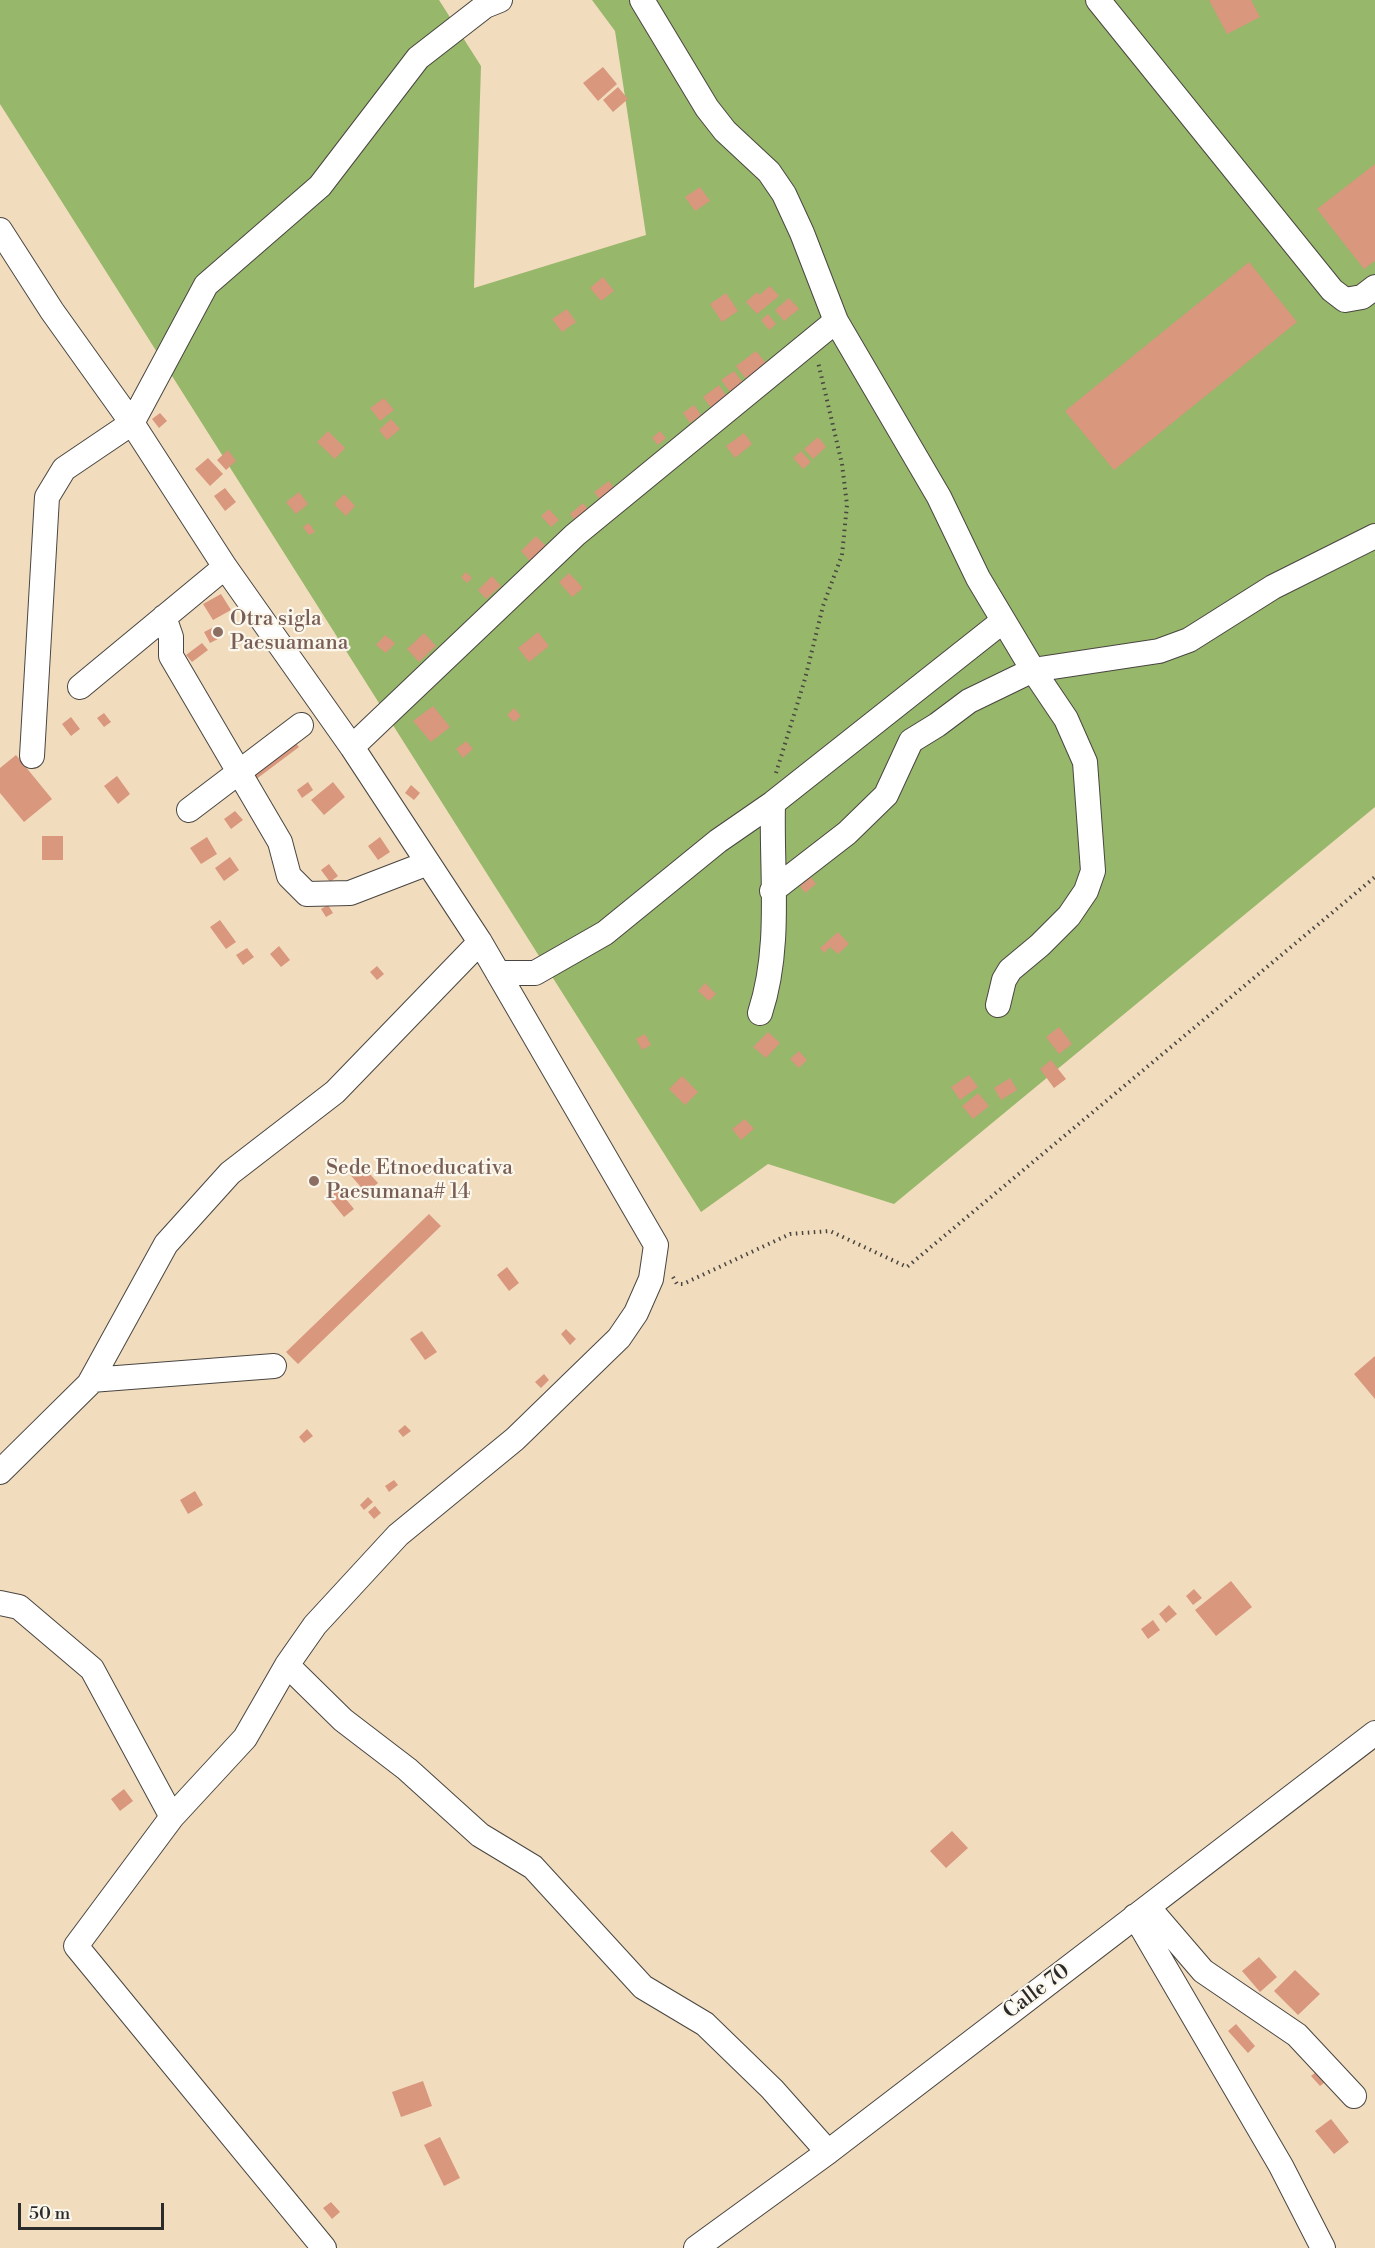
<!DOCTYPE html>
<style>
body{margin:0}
#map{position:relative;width:1375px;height:2248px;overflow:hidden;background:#f2dcbe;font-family:"Libre Bodoni",serif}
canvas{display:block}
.scale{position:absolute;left:18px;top:2203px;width:146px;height:27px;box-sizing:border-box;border:3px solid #2b2b2b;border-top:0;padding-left:8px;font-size:18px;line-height:21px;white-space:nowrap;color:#2b2b2b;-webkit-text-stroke:4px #fbf7ec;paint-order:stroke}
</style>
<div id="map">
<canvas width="1375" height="2248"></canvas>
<div class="scale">50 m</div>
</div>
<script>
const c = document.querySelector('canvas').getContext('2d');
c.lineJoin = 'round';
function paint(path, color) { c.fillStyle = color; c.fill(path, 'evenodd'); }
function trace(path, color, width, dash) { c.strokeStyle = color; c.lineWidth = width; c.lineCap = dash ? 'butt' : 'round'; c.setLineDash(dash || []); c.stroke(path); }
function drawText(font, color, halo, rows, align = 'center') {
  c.font = font + ' "Libre Bodoni",serif'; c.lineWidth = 4.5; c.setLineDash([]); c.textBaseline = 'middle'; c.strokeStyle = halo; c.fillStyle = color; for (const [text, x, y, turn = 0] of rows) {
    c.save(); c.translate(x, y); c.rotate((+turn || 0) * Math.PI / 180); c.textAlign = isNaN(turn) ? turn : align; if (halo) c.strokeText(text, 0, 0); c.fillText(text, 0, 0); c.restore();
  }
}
paint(new Path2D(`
 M0,0H439L481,66L474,288L646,235L615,31L592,0H1375V807L894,1204L768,1164L701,1212L0,104Z`), '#97b76a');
paint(new Path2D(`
 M1209,0H1251L1260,17L1227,34Z
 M603,67L617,84L598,101L583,83Z
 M618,87L628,99L613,112L603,100Z
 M1375,164V261L1364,269L1317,209Z
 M700,187L710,201L695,211L685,197Z
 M1249,262L1297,322L1114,470L1065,411Z
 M603,277L614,291L601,301L590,288Z
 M770,286L779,296L757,314L746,302L757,292L759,295Z
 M726,293L738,311L722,322L710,304Z
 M789,298L799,309L784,321L775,310Z
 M567,309L576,322L562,332L552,319Z
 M768,314L776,324L769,330L761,320Z
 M756,351L766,363L746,379L736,366Z
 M734,371L743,383L731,393L721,380Z
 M719,385L727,397L712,409L703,397Z
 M384,398L394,410L380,421L370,408Z
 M694,405L701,415L690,423L683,413Z
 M160,413L167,421L159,428L152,419Z
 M391,419L400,429L387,440L379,430Z
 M328,431L345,448L335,459L317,442Z
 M660,431L666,438L658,445L652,438Z
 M744,433L752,444L735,458L726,446Z
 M818,437L826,447L813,459L804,449Z
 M228,450L236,461L226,470L217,460Z
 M801,451L811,462L803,469L793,458Z
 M208,458L223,474L210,486L195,469Z
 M609,481L619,495L605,506L594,492Z
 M225,488L236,502L225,511L214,496Z
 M299,492L308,504L296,514L286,502Z
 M344,494L355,506L346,516L334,504Z
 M583,503L591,513L578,524L570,514Z
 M549,509L559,520L551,527L541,516Z
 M309,523L315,532L309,535L303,527Z
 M536,536L549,549L533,564L521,551Z
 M466,572L472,578L467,583L461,577Z
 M569,573L583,588L572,597L559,582Z
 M492,576L501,586L486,599L478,590Z
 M221,594L231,610L213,620L203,604Z
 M214,627L220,638L210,643L204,632Z
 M538,632L549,646L529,662L518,648Z
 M424,633L436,646L419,662L407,649Z
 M385,635L395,643L386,653L376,645Z
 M202,643L208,650L192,662L186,655Z
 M433,706L450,727L431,742L413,721Z
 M514,708L521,716L514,722L507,715Z
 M104,713L111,722L104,727L97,718Z
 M71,717L80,729L71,736L62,724Z
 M294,741L299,747L255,780L250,774Z
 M466,741L473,749L463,758L456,749Z
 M16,755L52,799L24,822L0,793V768Z
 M117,776L130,794L118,804L104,786Z
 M308,782L313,790L302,798L297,790Z
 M333,782L345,797L324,815L311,800Z
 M411,785L420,793L414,800L405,793Z
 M235,811L243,820L231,829L224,819Z
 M42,836H63V860H42Z
 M207,837L217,854L201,864L190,848Z
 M380,837L390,852L378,860L368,846Z
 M230,857L239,870L224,881L215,868Z
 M329,864L338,876L330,882L321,870Z
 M811,877L816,884L805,893L800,886Z
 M328,905L333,913L326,917L321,909Z
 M220,920L236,942L226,949L210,927Z
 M838,932L849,944L838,954L830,947L824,953L820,948Z
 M279,946L290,960L281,967L270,954Z
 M247,948L254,957L243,965L236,955Z
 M377,966L384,974L377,980L370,972Z
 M705,983L716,994L709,1001L698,991Z
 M1059,1027L1072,1044L1059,1054L1046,1037Z
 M768,1032L780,1043L766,1058L753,1047Z
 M645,1034L651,1045L642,1050L636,1039Z
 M799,1051L807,1060L799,1068L790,1059Z
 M1051,1060L1066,1079L1054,1088L1040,1069Z
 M969,1075L978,1087L960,1100L951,1087Z
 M682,1076L698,1092L685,1105L669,1089Z
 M1010,1078L1017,1090L1001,1100L994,1088Z
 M978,1093L989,1106L973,1119L962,1106Z
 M745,1119L754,1129L741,1140L732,1129Z
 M358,1161L378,1183L366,1193L347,1171Z
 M337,1188L354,1209L344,1217L327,1196Z
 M429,1214L441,1226L298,1364L286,1352Z
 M507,1267L519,1283L509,1291L497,1275Z
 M566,1329L576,1339L570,1345L561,1334Z
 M422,1331L437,1352L425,1360L410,1339Z
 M1375,1356V1399L1354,1374Z
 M544,1374L549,1380L541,1388L535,1382Z
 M405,1425L411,1431L403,1437L398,1431Z
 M307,1429L313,1436L304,1443L299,1437Z
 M394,1480L398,1485L389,1492L385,1486Z
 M195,1491L203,1505L188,1514L180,1500Z
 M368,1497L373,1502L364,1510L360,1505Z
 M375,1506L381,1513L374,1519L368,1512Z
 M1231,1581L1252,1607L1216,1636L1195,1610Z
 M1194,1589L1202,1598L1193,1605L1186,1596Z
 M1169,1605L1177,1614L1166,1623L1159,1614Z
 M1153,1620L1160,1630L1148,1639L1141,1629Z
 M124,1789L133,1801L120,1811L111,1799Z
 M952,1831L968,1848L946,1868L930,1851Z
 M1259,1957L1277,1977L1260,1992L1242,1971Z
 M1295,1970L1320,1994L1298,2015L1274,1991Z
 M1236,2024L1255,2046L1248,2053L1228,2031Z
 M1320,2069L1329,2079L1320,2086L1311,2076Z
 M423,2081L432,2106L401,2117L392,2092Z
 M1331,2119L1349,2142L1334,2154L1315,2131Z
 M440,2137L460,2178L444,2186L424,2145Z
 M331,2202L340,2212L332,2219L323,2208Z`), '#d9977d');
const minor = new Path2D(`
 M642,0L707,108L725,131L769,172L784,194L802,233L836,321L939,497L978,578L1033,670L1066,719L1085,762L1093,871L1086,891L1069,916L1040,945L1010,970L1004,980L998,1005
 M1098,0L1332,290L1345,300L1362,297L1375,287
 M0,230L52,311L132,423L225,567L352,747L480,942L656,1245L651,1279L636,1313L619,1338L515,1439L398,1535L315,1625L287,1665L245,1738L172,1817L76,1946L324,2248
 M164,617L171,637V656L280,842L289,876L307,894L350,893L428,863
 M80,687L225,567
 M352,747L575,535L836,321
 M32,756L47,497L64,469L132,423L206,285L320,186L418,58L485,6L500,0
 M189,810L301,725
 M772,891L847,833L886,795L911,741L937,725L969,701L1033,670L1159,651L1189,640L1273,587L1375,536
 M498,973H535L605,933L718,841L773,803L1003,621
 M760,1013C782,946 771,873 773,803
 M91,1380L274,1366
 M0,1472L89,1384L166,1244L230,1173L335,1092L480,942
 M0,1603L19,1607L92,1669L172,1817
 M287,1665L343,1720L407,1769L480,1835L533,1867L643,1987L705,2024L772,2089L828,2152
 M1148,1907L1203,1971L1297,2035L1354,2096
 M1135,1916L1281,2166L1323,2248
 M696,2248L828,2152L1375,1733`);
trace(minor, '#494641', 26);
trace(new Path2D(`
 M776,773L805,679L823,606L842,555L847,505L842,464L818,362
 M673,1277L677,1284H683L790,1234L830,1231L907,1267L1375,877`), '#494641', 4, [1.5, 4.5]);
trace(minor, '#fff', 24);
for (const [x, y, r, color] of [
 [218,632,6,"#8d6e63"],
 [314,1181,6,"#8d6e63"]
]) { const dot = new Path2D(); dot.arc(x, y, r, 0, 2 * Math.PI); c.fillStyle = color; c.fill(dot); trace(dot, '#fbf7ec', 2); }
drawText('21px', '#785e54', '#fbf7ec', [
 ["Otra sigla",230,620],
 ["Paesuamana",230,644],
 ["Sede Etnoeducativa",326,1169],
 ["Paesumana# 14",326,1193]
], 'left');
drawText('21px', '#2b2b2b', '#fbf7ec', [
 ["Calle 70",1037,1992,-37]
]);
</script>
